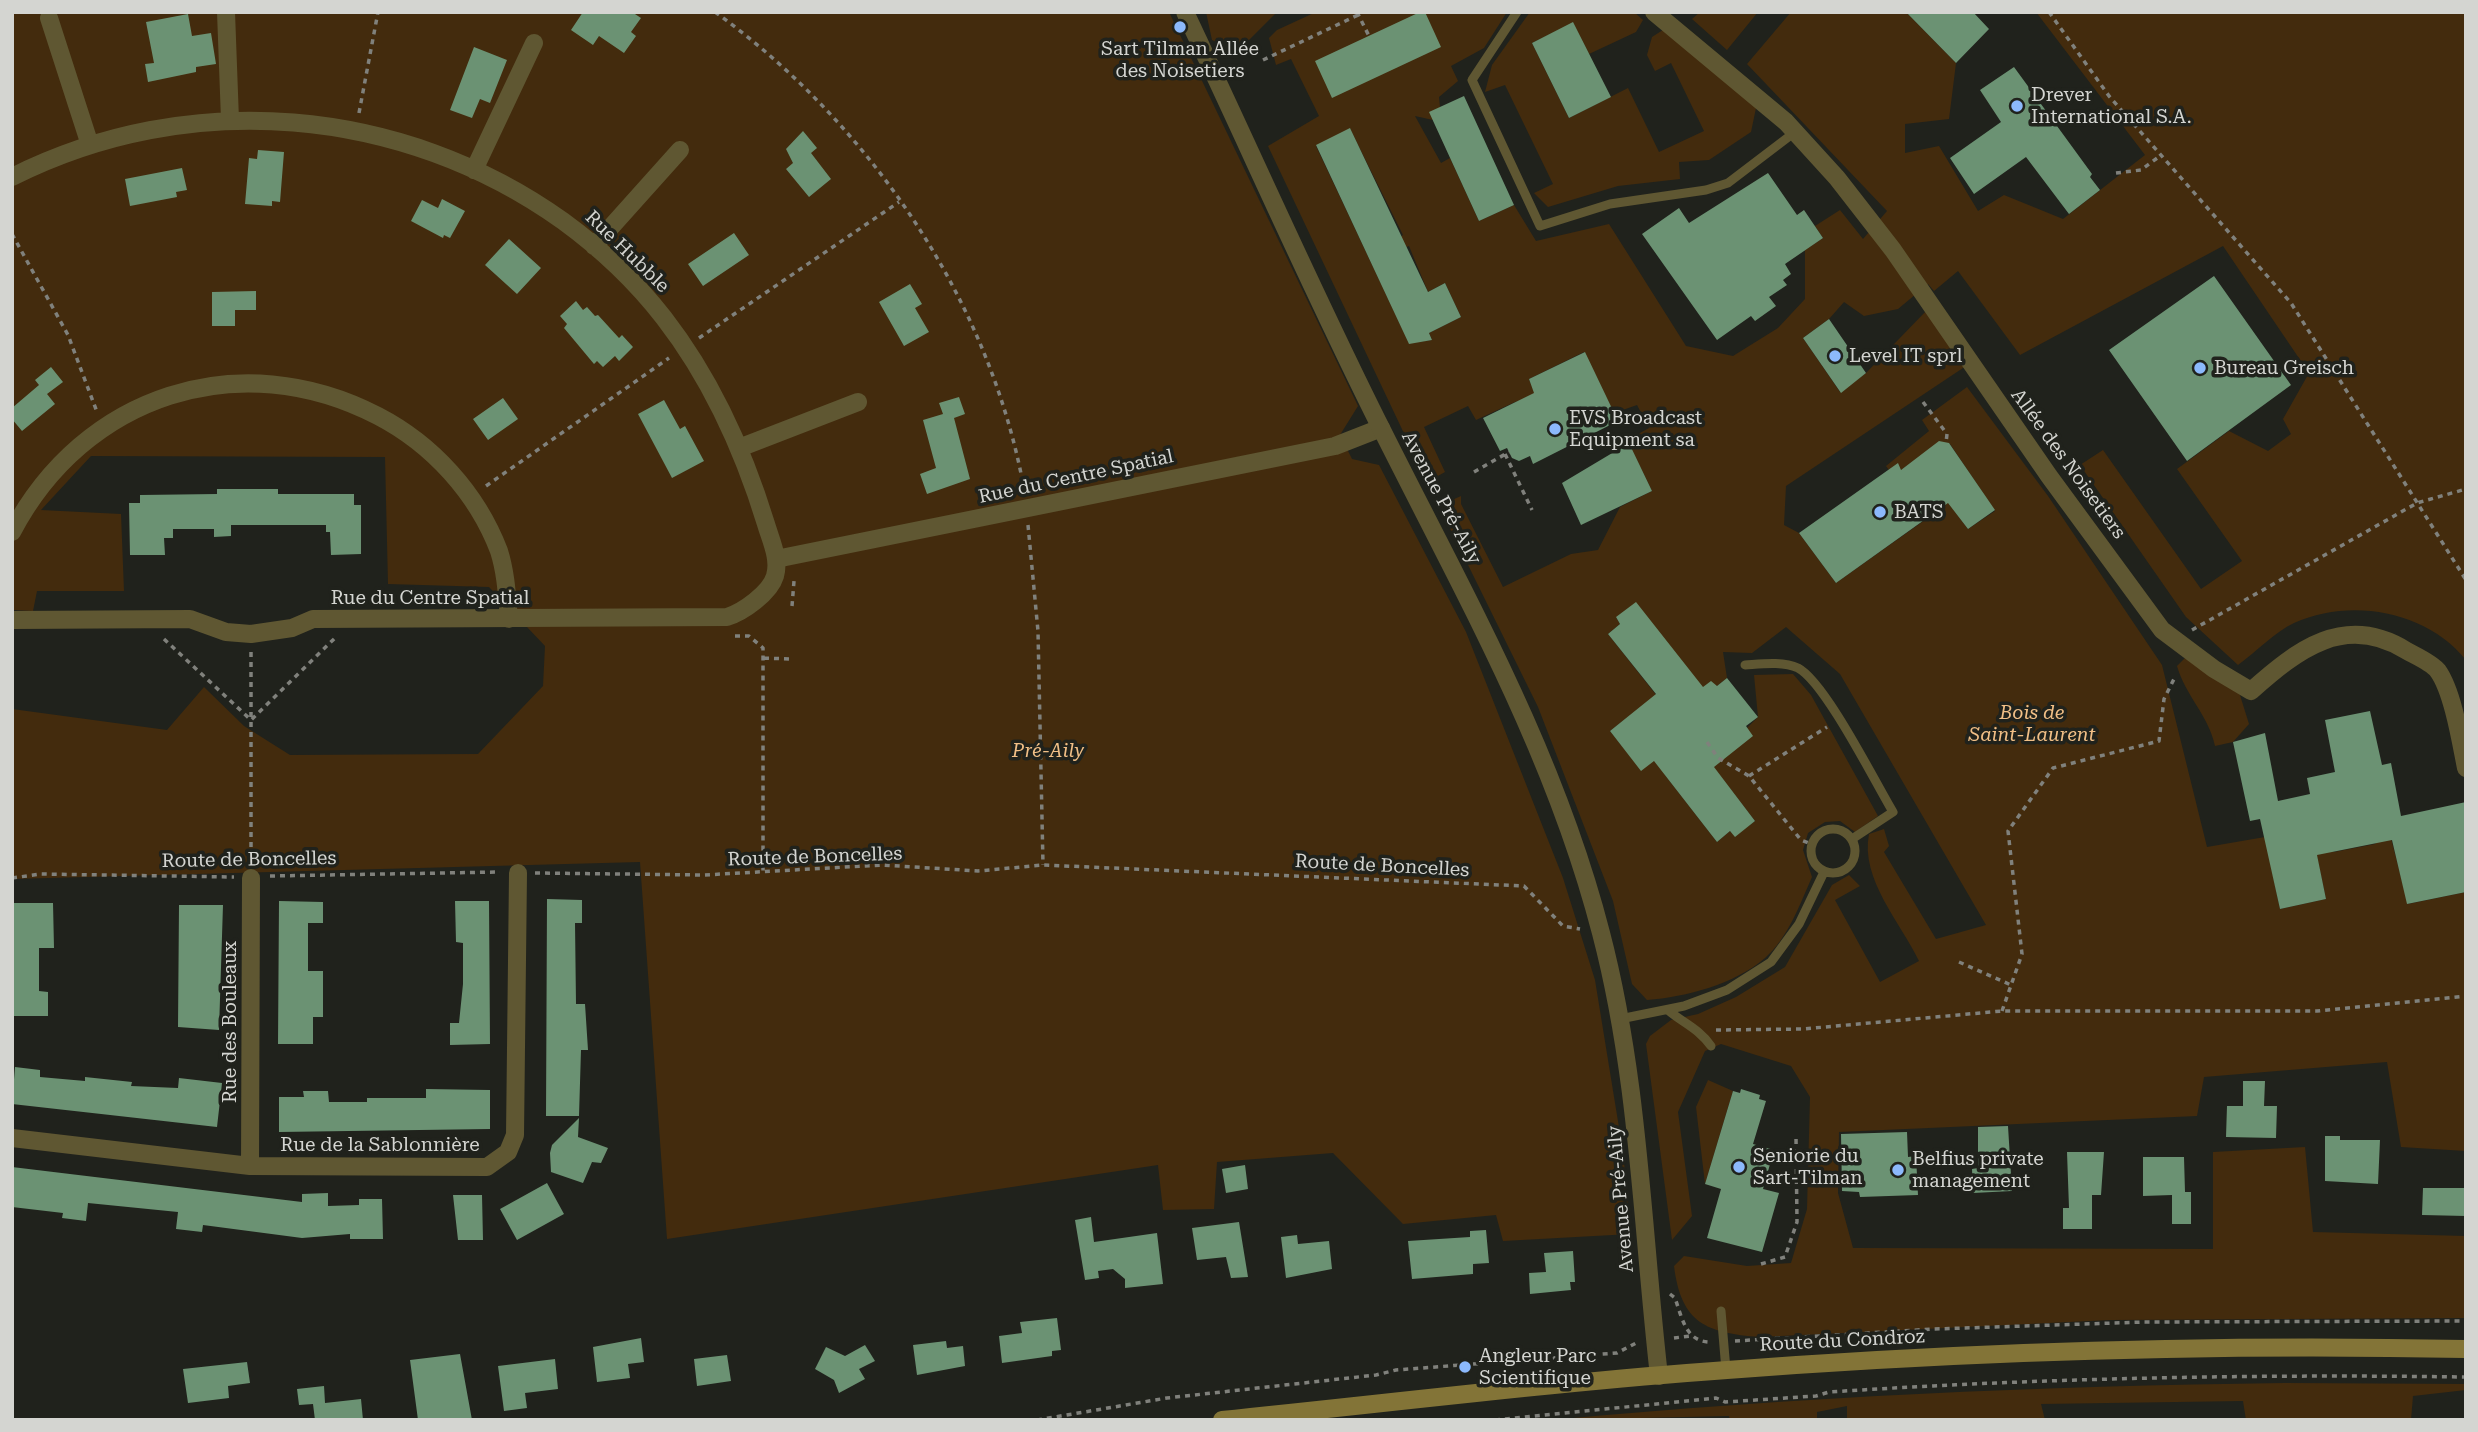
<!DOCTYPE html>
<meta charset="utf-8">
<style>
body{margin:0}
#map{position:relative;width:2478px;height:1432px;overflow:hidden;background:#20221c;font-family:"Roboto Serif",serif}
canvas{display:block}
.frame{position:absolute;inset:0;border:14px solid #d4d5d1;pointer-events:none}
</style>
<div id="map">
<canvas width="2478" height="1432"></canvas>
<div class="frame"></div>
</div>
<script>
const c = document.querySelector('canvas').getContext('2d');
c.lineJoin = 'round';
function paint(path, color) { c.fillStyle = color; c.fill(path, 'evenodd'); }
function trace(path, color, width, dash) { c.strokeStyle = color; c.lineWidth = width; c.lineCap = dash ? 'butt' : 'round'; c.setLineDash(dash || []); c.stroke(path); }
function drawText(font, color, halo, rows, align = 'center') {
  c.font = font + ' "Roboto Serif",serif'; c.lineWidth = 7; c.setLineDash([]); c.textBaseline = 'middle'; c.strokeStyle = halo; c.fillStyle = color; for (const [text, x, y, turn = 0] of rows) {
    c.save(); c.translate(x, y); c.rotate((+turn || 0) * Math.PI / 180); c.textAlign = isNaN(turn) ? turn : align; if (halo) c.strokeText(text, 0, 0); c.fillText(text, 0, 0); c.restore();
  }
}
paint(new Path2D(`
 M12,12H1169L1358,406L1340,435L1352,459L1379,465L1466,632L1563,878L1595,980L1623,1152L1631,1234L1503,1241L1496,1215L1403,1224L1333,1153L1217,1162L1214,1209L1163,1210L1158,1165L667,1239L640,862L12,879V709L167,730L204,687L244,726L290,755L478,754L543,686L545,646L489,587L388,584L385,457L91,456L41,510L121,514L124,591H37L33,611L12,610Z
 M1206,12H1277L1249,40L1225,46L1212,40Z
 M1316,12H1507L1484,48L1451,66L1458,81L1439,97L1440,107L1433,120L1415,116L1441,163L1450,158L1479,221L1514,205L1536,241L1609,224L1686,346L1733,356L1778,328L1805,299V250L1823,238L1815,226L1840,210L1863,239L1887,211L1747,64L1791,12H1906L1956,63L1949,119L1905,124V153L1939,146L1978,211L2004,195L2063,219L2145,155L2036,12H2466V660C2427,611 2351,597 2294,623C2275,632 2256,652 2238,665L2186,617L2080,465L2103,450L2201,589L2242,561L2177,469L2229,431L2268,451L2291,434L2283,419L2309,373L2223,246L2020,355L1958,271L1934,291L1928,284L1898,309L1864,316L1844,302L1829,319L1803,338L1840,392L1866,373L1928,309L1966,366L1786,486L1784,525L1799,533L1836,583L1932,515L1941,493L1968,529L1995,511L1950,444L1941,442L1901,470H1889L1886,466L1929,431L1922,420L1967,387L2048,496L2162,665L2207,847L2265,837L2280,909L2326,899L2313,838L2334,852L2375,844L2388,827L2408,904L2466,892V1151L2401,1147L2387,1062L2204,1077L2197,1116L1839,1132L1838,1193L1853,1248L2213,1249V1152L2305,1147L2313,1232L2466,1236V1318L2110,1320L1760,1337C1706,1333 1681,1323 1674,1266L1684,1256L1747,1266L1791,1263L1807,1209L1810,1097L1791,1066L1721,1044L1705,1051L1678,1112L1692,1216L1672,1240L1646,1044L1650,1036L1671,1020L1698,1014L1736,997L1785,967L1832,885L1849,875L1860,886L1835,900L1880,982L1919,961C1901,923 1860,879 1869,834L1884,829L1889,846L1884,852L1936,939L1986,925L1840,674L1786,627L1752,653L1723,652L1727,678L1717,686L1696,692L1616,617L1620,624L1608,634L1668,710L1632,714L1610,731L1641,770L1660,756L1665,775L1717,842L1730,831L1735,836L1755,821L1711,764L1758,717L1754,675L1793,674L1811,695L1878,816L1855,832L1840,821L1825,822L1808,833L1803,850L1812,877C1800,904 1788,938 1765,958C1735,984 1686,997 1647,1000L1632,984L1613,901L1538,707L1439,506L1461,496V504L1503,587L1571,554L1598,550L1620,507L1652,491L1627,440L1649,428L1637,405L1614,413L1584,352L1529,379L1536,397L1515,402L1476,420L1468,406L1424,427L1445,472L1427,482L1268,146L1319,116L1291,59L1276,65L1269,38L1277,30ZM1350,129L1403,235L1398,238L1403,248L1409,246L1428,292L1445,283L1461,317L1429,333L1432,340L1409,343L1316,146Z
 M1530,12H1634L1643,20L1636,32L1589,54L1573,23L1532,43L1569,118L1628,88L1659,152L1704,131L1671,63L1655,71L1647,55L1652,37L1666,28L1756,108L1751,132L1709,160L1679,162L1680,179L1618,186L1548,207L1534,193L1553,184L1505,85L1485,92L1492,65Z
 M1700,12H1758L1727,50L1692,19Z
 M2185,658L2239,692L2249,724L2233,742L2215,746C2209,716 2185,695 2177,666Z
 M1708,1080L1733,1091L1705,1184L1696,1107Z
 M2285,1383L2466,1384V1390L2413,1396L2411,1420H2246L2243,1401L2041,1404L2045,1420H1847V1406L1817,1412V1420H1730L1729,1416L1552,1420C1796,1397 2040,1386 2285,1383Z`), '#432b0d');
paint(new Path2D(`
 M583,12H632L641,18L631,32L636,36L624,53L599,36L593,45L571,30Z
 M1420,12H1425L1441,47L1332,98L1315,61Z
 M1906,12H1973L1989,29L1956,63Z
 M188,14L192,36L211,33L216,64L196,67V72L148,82L145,64L154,63L146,22Z
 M1573,22L1611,97L1569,118L1532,43Z
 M474,47L507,60L490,103L480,99L472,118L450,110Z
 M2014,67L2092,174L2090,177L2100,190L2069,214L2026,157L1974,194L1950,158L2001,122L1980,90Z
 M1464,96L1514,205L1479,221L1429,112Z
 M1350,128L1428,292L1445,283L1461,317L1429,333L1432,340L1409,344L1316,145Z
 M803,131L817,148L811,153L831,179L809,197L786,169L793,163L786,149Z
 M258,150L284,152L280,202L272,201V206L245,204L249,158L257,159Z
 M182,168L187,190L176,192L177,197L130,206L125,179Z
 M1768,173L1797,215L1804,210L1823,238L1785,264L1791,274L1783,280L1787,285L1769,297L1776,306L1755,321L1751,316L1717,340L1642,234L1679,208L1689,223Z
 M442,199L465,211L450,238L444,235L443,238L411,221L422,200L438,208Z
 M734,233L749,255L703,286L688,264Z
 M509,239L541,268L517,294L485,265Z
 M2214,276L2291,385L2187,461L2109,350Z
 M910,284L922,304L915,308L929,332L904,346L879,302Z
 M256,291V310H235V326H212V292Z
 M576,301L583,310L587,307L595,316L598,315L619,338L622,335L633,347L619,361L615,356L603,367L597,361L594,364L564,328L567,324L560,316Z
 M1829,319L1866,373L1841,393L1803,338Z
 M1585,352L1618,421L1533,464L1530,456L1519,461L1512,458L1507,448L1500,451L1483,418L1534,393L1529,379Z
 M51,367L63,382L47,394L55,404L22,431L12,419V408L39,385L35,380Z
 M959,397L965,414L954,418L970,479L927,494L920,474L936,468L923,420L943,414L939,403Z
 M503,398L518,419L488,440L473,419Z
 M664,400L680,429L685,426L704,461L672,478L638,414Z
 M1939,441L1949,443L1995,510L1968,529L1948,503L1836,583L1799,533L1898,463L1901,470Z
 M1629,443L1652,491L1581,525L1562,483Z
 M217,489H278V494H354V505H361V554L331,555L330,532H326V525H231V536L214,537V529H173V538H164L165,555H130L129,503H140V495L217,494Z
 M1636,602L1703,687L1711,681L1717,686L1727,678L1758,717L1746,726L1753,736L1714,767L1755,821L1735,837L1730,831L1717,842L1654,761L1641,771L1610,731L1656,694L1608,634L1620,624L1616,617Z
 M2370,711L2382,765L2391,763L2401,816L2466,802V892L2407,904L2392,840L2317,855L2326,899L2280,909L2260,819L2250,821L2233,742L2265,733L2278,801L2310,794L2307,778L2335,772L2325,720Z
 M547,899L582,900V923H575L576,1004H585L588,1050H581L579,1116H546Z
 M279,901L323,902V923H308V971H323V1017H313V1044H278Z
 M455,901H489L490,1044L450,1045V1023H459L463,984V943L456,942Z
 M12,903H53L54,948H39V991L48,992V1016H12Z
 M179,905H223L219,1030L178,1027Z
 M15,1067L40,1070V1077L85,1081V1077L132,1082L131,1086L178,1088L179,1078L222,1083L217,1127L12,1104Z
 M2243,1081H2265L2264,1106H2277L2276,1138L2226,1137L2227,1106H2243Z
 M426,1089L490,1090V1129L279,1132V1097H304L303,1091H328L329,1102H367V1098H426Z
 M1741,1089L1760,1095L1759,1099L1766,1101L1753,1144L1774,1150L1763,1189L1779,1193L1762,1252L1707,1238L1721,1189L1705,1184L1733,1091L1740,1093Z
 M579,1118L578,1137L608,1148L601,1163L592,1162L583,1183L551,1172L550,1153L552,1145Z
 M2008,1126L2012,1191L1973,1193L1972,1169L1978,1168V1127Z
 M1907,1132L1908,1157L1916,1156L1918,1195L1860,1197L1859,1192L1842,1191L1841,1134Z
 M2325,1136H2340V1140H2380L2378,1184L2325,1181Z
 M2067,1152H2104L2101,1195H2092V1229H2063V1208H2069Z
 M2143,1157H2184L2185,1192H2191V1224H2172V1195L2143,1196Z
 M1245,1165L1248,1189L1226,1193L1222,1169Z
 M12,1167L302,1202V1194L328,1193V1206L359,1205V1199H382L383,1239H350V1234L302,1238L203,1225L202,1232L176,1229L178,1212L88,1203L86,1221L62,1218L63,1213L12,1207Z
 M547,1183L564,1214L517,1240L500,1209Z
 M2423,1188H2466V1216L2422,1215Z
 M453,1195H482L483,1240H458Z
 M1091,1217L1094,1242L1157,1233L1163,1284L1125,1288V1279L1113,1269L1098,1271L1099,1278L1085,1280L1075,1220Z
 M1239,1222L1248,1277L1231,1278L1226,1257L1197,1260L1192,1228Z
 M1486,1230L1489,1263L1473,1264V1274L1412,1279L1408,1241L1470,1237V1231Z
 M1297,1235L1298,1244L1329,1241L1332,1269L1286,1278L1281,1237Z
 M1573,1251L1575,1282H1570L1571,1290L1530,1294L1529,1273L1546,1272L1544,1253Z
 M1057,1318L1061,1350L1052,1351V1356L1002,1363L999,1336L1022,1333L1020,1322Z
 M641,1338L644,1362L628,1364L630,1378L597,1382L593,1347Z
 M946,1341L947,1348L963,1346L965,1366L917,1375L913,1345Z
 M865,1345L875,1361L859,1369L865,1379L839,1393L834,1380L815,1369L826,1347L845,1356Z
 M460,1354L472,1420H418L410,1360Z
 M727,1355L731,1381L697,1386L694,1359Z
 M555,1359L558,1389L525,1393L527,1408L504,1411L498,1366Z
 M247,1362L250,1383L228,1386L229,1398L188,1403L183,1369Z
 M324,1386L325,1403L361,1399L363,1420H315L313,1404L299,1405L297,1389Z`), '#6b9273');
trace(new Path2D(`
 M715,12C870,124 990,301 1024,489
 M1357,12L1369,36
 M2049,12L2109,96L2291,303L2466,580
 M1263,60L1358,15
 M359,113L378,12
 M2116,173L2141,170L2160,156
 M12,234L68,335L97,412
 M699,338L899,202
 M1923,402L1947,434L1946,443
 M1505,454L1532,510
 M1474,472L1509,452
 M486,486L669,358
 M1028,525L1038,631L1043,865
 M792,606L794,581
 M2192,630L2417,503L2466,489
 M735,636H749L763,648V871
 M164,639L251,720L335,638
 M251,652V862
 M764,658L789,659
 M1707,742L1718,758L1749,776L1801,840L1811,844
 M1749,776L1827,727
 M535,873L704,875L882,865L978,871L1043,865L1524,886L1563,926L1580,929
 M270,876L500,872
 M12,878L41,874L234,877
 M1959,962L2011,985
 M2002,1011L2022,954L2008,831L2053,768L2159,741L2164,699L2174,679
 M1716,1030L1803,1029L2002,1011H2317L2466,996
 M1761,1264L1785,1257L1797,1222L1796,1137
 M1670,1294L1675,1298C1682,1318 1686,1342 1710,1342
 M1674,1338L1690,1336
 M1735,1341L1934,1329L2144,1322L2466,1321
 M1037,1420L1167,1398L1376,1375L1396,1370L1617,1353L1638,1342
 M1495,1420L1716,1398L1725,1402L1816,1396L1829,1392C2041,1378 2253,1374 2466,1377`), '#80817c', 3.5, [5, 5]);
trace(new Path2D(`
 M1517,12L1472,80L1540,226L1610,204L1706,190L1728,183L1795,132
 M1745,665C1761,664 1783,661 1798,668C1825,682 1875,782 1893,812L1852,839
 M1811 851a22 22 0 1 1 44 0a22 22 0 1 1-44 0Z
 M1669,1011C1685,1024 1699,1029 1711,1046
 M1620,1019L1684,1006L1727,990L1771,962L1799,924L1824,872
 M1721,1311L1726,1370`), '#5f5732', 9);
trace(new Path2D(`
 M226,12L230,120
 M1654,12L1786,122L1837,178L1893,250L2049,476L2162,630L2214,669L2251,691C2297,650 2345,612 2407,651C2416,656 2432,663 2438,671C2453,692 2461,743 2466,768
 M49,18L90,145
 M474,170L534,43
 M12,177C189,88 402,106 563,221C600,248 636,282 664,318C712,380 743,449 766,524C771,541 780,559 775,576C770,593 743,612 727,617L313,619L292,628L251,634L226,632L190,619L12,620
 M594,246L680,150
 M739,448L858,402
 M12,532C84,395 239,344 378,416C432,444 477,493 499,551C506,573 507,596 509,619
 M776,559L1335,446L1381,428
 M12,1138L250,1166L487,1167L508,1152L515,1135L518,873
 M250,1166L251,878`), '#5f5732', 18);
trace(new Path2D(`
 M1185,12C1251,151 1313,293 1382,430C1465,596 1554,751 1601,933C1639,1078 1642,1228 1659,1376`), '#5f5732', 18);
trace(new Path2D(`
 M1222,1420C1390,1403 1559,1382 1727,1370C1973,1351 2220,1344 2466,1349`), '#837437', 18);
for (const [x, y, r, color] of [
 [1180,27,7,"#8cb9fc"],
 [2017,106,7,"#8cb9fc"],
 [1835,356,7,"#8cb9fc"],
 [2200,368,7,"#8cb9fc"],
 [1555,429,7,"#8cb9fc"],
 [1880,512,7,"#8cb9fc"],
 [1739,1167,7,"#8cb9fc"],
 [1898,1170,7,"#8cb9fc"],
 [1465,1367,7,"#8cb9fc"]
]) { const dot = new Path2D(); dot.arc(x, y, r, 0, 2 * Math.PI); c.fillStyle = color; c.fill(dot); trace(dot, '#20221c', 2.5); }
drawText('19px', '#d4d5d1', '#20221c', [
 ["Sart Tilman Allée",1180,49,"center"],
 ["des Noisetiers",1180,71,"center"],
 ["Drever",2031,95],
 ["International S.A.",2031,117],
 ["Level IT sprl",1849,356],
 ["Bureau Greisch",2214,368],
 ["EVS Broadcast",1569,418],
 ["Equipment sa",1569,440],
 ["BATS",1894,512],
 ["Seniorie du",1753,1156],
 ["Sart-Tilman",1753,1178],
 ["Belfius private",1912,1159],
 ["management",1912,1181],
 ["Angleur Parc",1479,1356],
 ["Scientifique",1479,1378]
], 'left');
drawText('19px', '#d4d5d1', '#20221c', [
 ["Rue Hubble",627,252,44],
 ["Allée des Noisetiers",2068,464,54],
 ["Rue du Centre Spatial",1076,477,-12],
 ["Avenue Pré-Aily",1441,498,62],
 ["Rue du Centre Spatial",430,598],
 ["Route de Boncelles",815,857,-2],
 ["Route de Boncelles",249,860,-1],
 ["Route de Boncelles",1382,866,3],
 ["Rue des Bouleaux",230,1022,-90],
 ["Rue de la Sablonnière",380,1145],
 ["Avenue Pré-Aily",1621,1199,-95],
 ["Route du Condroz",1842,1341,-3]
]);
drawText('italic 19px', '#f1bf86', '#20221c', [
 ["Bois de",2032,713],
 ["Saint-Laurent",2032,735],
 ["Pré-Aily",1048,751]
]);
</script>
